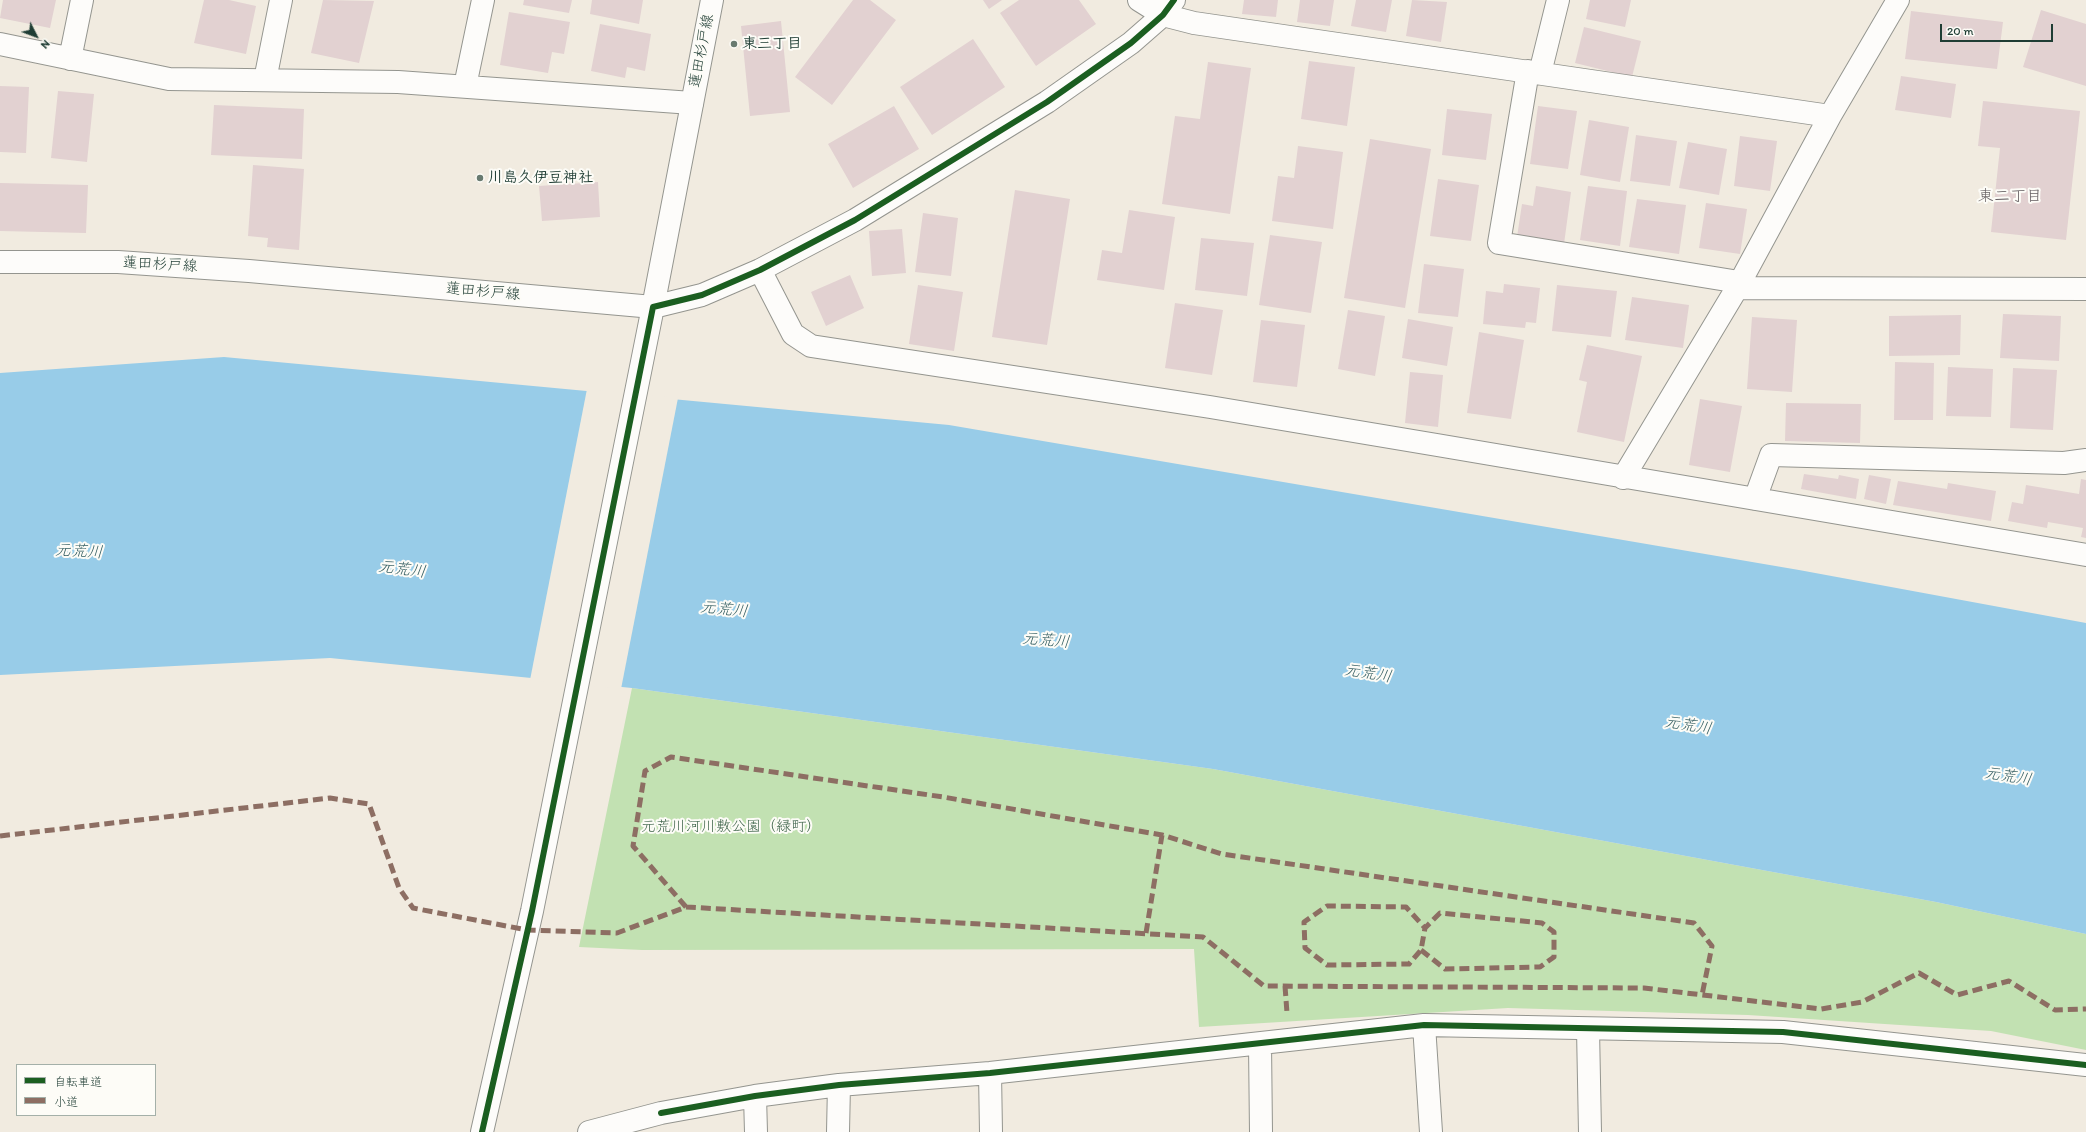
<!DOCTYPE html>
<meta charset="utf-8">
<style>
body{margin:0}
#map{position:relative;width:2086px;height:1132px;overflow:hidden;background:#f1ebe0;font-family:Itim,"Klee One",sans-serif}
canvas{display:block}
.legend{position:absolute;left:16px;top:1064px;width:140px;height:52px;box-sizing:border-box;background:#fdfcf7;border:1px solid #a4b0a9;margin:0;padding:5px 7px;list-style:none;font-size:12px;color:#1f3d34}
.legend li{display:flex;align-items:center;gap:8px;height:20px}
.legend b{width:20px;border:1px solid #a4b0a9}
.north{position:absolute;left:16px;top:16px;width:40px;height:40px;-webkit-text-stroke:3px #fdfcf7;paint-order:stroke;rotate:132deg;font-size:11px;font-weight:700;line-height:16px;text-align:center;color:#1f3d34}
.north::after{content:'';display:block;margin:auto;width:14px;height:18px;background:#1f3d34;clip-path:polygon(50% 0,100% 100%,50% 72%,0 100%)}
.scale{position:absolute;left:1940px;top:24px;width:113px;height:18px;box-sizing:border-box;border:2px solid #1f3d34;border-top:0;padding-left:5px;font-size:12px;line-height:14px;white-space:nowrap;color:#1f3d34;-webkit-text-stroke:3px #fdfcf7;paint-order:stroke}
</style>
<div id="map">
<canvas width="2086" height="1132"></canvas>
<ul class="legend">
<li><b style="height:5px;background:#1b5e20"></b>自転車道</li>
<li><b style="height:5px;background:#8d6e63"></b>小道</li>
</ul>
<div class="north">N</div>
<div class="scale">20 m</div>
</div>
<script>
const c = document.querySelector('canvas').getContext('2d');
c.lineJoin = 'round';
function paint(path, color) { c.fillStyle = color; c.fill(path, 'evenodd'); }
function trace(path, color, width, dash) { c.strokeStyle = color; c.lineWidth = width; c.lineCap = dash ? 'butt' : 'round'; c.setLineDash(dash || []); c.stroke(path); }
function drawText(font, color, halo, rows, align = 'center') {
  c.font = font + ' Itim,"Klee One",sans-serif'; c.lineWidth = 4; c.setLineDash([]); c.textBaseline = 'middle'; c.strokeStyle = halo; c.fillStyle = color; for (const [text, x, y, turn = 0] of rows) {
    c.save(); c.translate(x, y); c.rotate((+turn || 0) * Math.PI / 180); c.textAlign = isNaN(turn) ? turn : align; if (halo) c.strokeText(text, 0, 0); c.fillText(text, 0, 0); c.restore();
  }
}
paint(new Path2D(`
 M632,688L1213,769L1936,902L2086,934V1050L1991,1031L1748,1015L1508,1008L1199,1027L1194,949L642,950L579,947Z`), '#c2e1b2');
paint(new Path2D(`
 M224,357L949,425L1799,570L2086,623V934L1936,902L1213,769L632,688L330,658L0,675V373Z`), '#98cce8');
paint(new Path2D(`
 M587,389L678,398L621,689L530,680Z`), '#f1ebe0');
paint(new Path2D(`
 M3,0H56L50,28L0,18Z
 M204,0H229L256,6L246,54L194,43Z
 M323,0L374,1L359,63L311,53Z
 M524,0H572L569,13L523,5Z
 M592,0H643L639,24L590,14Z
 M853,0H870L896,20L832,105L795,77Z
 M983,0H1002L989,9Z
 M1019,0H1079L1096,24L1036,66L1000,13Z
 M1244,0H1278L1276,17L1242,14Z
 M1300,0H1334L1330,26L1297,22Z
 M1356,0H1392L1386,32L1351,26Z
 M1412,0L1447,2L1441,42L1406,36Z
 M1590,0H1631L1625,27L1586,19Z
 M2041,10L2086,24V86L2023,67Z
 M1911,11L2003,22L1997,69L1905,59Z
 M509,12L570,22L564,54L552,52L548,73L500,65Z
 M781,21L790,112L750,116L741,26Z
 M600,24L651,34L645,71L627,67L625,78L591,71Z
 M1584,27L1641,41L1632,77L1575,63Z
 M973,39L1005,87L932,135L900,87Z
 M1309,61L1355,67L1347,126L1301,119Z
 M1208,62L1251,68L1230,214L1162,204L1175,116L1200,119Z
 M1901,76L1956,84L1951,118L1895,110Z
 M0,86L29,87L26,153L0,152Z
 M58,91L94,94L87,162L51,158Z
 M1983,101L2080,111L2066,240L1991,232L2000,148L1978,146Z
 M214,105L304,109L302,159L211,155Z
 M894,106L919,149L853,188L828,144Z
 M1538,106L1577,111L1568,169L1530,164Z
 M1447,109L1492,114L1486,160L1442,155Z
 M1589,120L1629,127L1620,182L1580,175Z
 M1636,135L1677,141L1670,186L1630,181Z
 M1740,136L1777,141L1770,191L1734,186Z
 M1370,139L1431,149L1405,308L1344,298Z
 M1688,142L1727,149L1719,195L1679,188Z
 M1298,146L1343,152L1333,229L1272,221L1278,176L1294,178Z
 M253,165L304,169L299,250L267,247L268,238L248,236Z
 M1438,179L1479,185L1471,241L1430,236Z
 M598,182L600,217L542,221L539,186Z
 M0,183L88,185L86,233L0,231Z
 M1536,186L1571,192L1564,244L1517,237L1522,204L1533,206Z
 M1588,186L1627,191L1620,246L1580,240Z
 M1015,190L1070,199L1047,345L992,337Z
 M1637,199L1686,205L1679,254L1629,247Z
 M1706,203L1747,209L1740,254L1699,248Z
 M1129,210L1175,217L1164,290L1097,280L1102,250L1122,253Z
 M923,213L958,218L951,276L915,272Z
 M902,229L906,273L872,276L869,231Z
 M1270,235L1322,242L1311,313L1259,305Z
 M1201,238L1254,243L1247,296L1195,290Z
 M1424,264L1464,269L1458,317L1418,313Z
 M850,275L864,308L826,326L811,292Z
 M1504,284L1540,288L1536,323L1526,322L1525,328L1483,324L1486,291L1503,293Z
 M918,285L963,292L954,351L909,344Z
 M1557,285L1617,291L1611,337L1552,331Z
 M1632,297L1689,305L1683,348L1625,340Z
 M1175,303L1223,310L1212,375L1165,368Z
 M1348,310L1385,316L1375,376L1338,369Z
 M2003,314L2061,316L2059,361L2000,358Z
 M1961,315L1960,355L1889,356V316Z
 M1752,317L1797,320L1792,392L1747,389Z
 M1408,319L1453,327L1447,366L1402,358Z
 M1261,320L1305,325L1297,387L1253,382Z
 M1479,332L1524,340L1511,419L1467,413Z
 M1587,345L1642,356L1624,442L1577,432L1587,382L1579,380Z
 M1895,362L1934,363L1933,420H1894Z
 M1948,367L1993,369L1991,417L1946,416Z
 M2013,368L2057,370L2053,430L2010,428Z
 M1410,372L1443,375L1438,427L1405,423Z
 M1700,399L1742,406L1730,472L1689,465Z
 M1786,403L1861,404L1860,443L1785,441Z
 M1804,474L1838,479L1839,475L1859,479L1856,499L1801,489Z
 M1869,475L1891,479L1886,504L1864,499Z
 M2081,479L2086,480V538L2081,537L2083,528L2048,522L2047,528L2008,521L2012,502L2023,504L2026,485L2079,494Z
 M1898,481L1947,489L1948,483L1996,491L1991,521L1893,505Z`), '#e2d1d1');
const minor = new Path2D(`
 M1139,0L1163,15L1194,23L1830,116
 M0,44L169,79L398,82L692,103
 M70,59L82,0
 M1528,71L1499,243L1739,282
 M1540,73L1558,0
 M265,80L281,0
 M465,86L483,0
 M760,270L793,334L811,346L1210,407L1437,445L2086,555
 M1737,288L2086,289
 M1623,478L1737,288L1830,116L1898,0
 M1755,499L1771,455L2064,463L2086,460
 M1424,1025L1431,1132
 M1588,1029L1590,1132
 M1260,1044L1261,1132
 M990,1073L991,1132
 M755,1096L756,1132
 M482,1132L532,911L653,307L702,295L760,270L855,220L1047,102L1131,43L1163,15L1174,0
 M589,1132L661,1113L755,1096L839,1085L990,1073L1424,1025L1783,1032L2086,1065
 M838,1132L839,1085`);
const major = new Path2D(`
 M0,262H118L249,271L653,307L712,0`);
trace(minor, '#94958f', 24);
trace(major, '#94958f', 24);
trace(minor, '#fdfcfa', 22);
trace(major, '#fdfcfa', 22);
trace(new Path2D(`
 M0,836L330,798L369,804L399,888L413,908L527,930L617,933L686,907L1203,937L1264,986L1644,988L1821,1009L1862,1002L1919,973L1957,995L2009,981L2055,1010L2086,1009
 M686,907L633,846L645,771L671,757L943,797L1162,835L1222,854L1694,923L1712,946L1702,995
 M1146,933L1162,835
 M1421,950L1445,969L1540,967L1554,957V932L1542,923L1440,913L1425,928L1421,950L1409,964L1327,965L1305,948L1304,922L1327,906L1406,907L1425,928
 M1285,986L1287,1013`), '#8d6e63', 5, [10, 5]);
trace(new Path2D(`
 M661,1113L755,1096L839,1085L990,1073L1424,1025L1783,1032L2086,1065
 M482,1132L532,911L653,307L702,295L760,270L855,220L1047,102L1131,43L1163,15L1174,0`), '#1b5e20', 6);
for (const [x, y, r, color] of [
 [734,44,4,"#687a70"],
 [480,178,4,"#687a70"]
]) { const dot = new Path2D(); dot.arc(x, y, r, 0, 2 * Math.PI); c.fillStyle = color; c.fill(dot); trace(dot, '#fdfcf7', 1.5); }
drawText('bold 15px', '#1f3d34', '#fdfcf7', [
 ["東三丁目",742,44],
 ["川島久伊豆神社",488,178]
], 'left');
drawText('15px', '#1f3d34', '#fdfcf7', [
 ["蓮田杉戸線",702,51,-79],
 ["蓮田杉戸線",160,265,3],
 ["蓮田杉戸線",483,292,5]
]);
drawText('15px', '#3e644a', '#fdfcf7', [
 ["元荒川河川敷公園（緑町）",731,827]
]);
drawText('16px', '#676164', '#fdfcf7', [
 ["東二丁目",2010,197]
]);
drawText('italic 16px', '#345e62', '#fdfcf7', [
 ["元荒川",79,552,3],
 ["元荒川",402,570,7],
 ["元荒川",724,610,6],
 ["元荒川",1046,641,5],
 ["元荒川",1368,674,9],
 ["元荒川",1688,726,9],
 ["元荒川",2008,777,9]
]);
</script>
